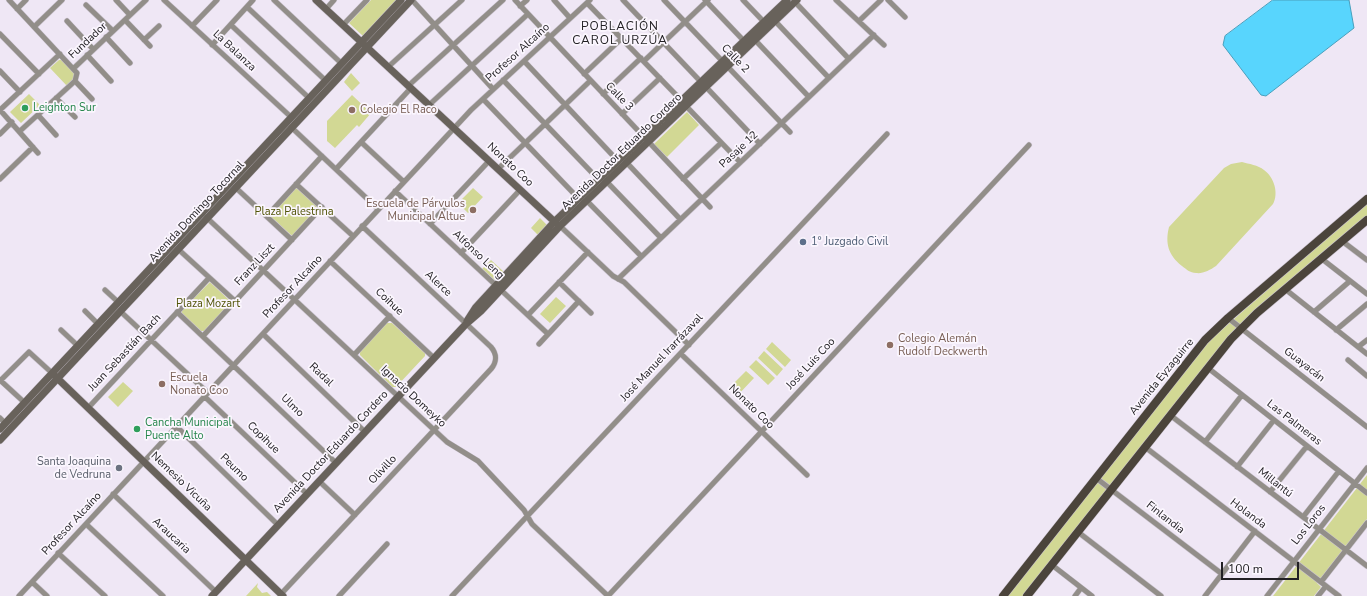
<!DOCTYPE html>
<meta charset="utf-8">
<style>
body{margin:0}
#map{position:relative;width:1367px;height:596px;overflow:hidden;background:#efe7f5;font-family:"Nunito Sans",sans-serif}
canvas{display:block}
.scale{position:absolute;left:1221px;top:562px;width:78px;height:18px;box-sizing:border-box;border:2px solid #222024;border-top:0;padding-left:5px;font-size:12px;line-height:14px;white-space:nowrap;color:#222024;-webkit-text-stroke:3px #fbf6fe;paint-order:stroke}
</style>
<div id="map">
<canvas width="1367" height="596"></canvas>
<div class="scale">100 m</div>
</div>
<script>
const c = document.querySelector('canvas').getContext('2d');
c.lineJoin = 'round';
function paint(path, color) { c.fillStyle = color; c.fill(path, 'evenodd'); }
function trace(path, color, width, dash) { c.strokeStyle = color; c.lineWidth = width; c.lineCap = dash ? 'butt' : 'round'; c.setLineDash(dash || []); c.stroke(path); }
function drawText(font, color, halo, rows, align = 'center') {
  c.font = font + ' "Nunito Sans",sans-serif'; c.lineWidth = 3.5; c.setLineDash([]); c.textBaseline = 'middle'; c.strokeStyle = halo; c.fillStyle = color; for (const [text, x, y, turn = 0] of rows) {
    c.save(); c.translate(x, y); c.rotate((+turn || 0) * Math.PI / 180); c.textAlign = isNaN(turn) ? turn : align; if (halo) c.strokeText(text, 0, 0); c.fillText(text, 0, 0); c.restore();
  }
}
paint(new Path2D(`
 M371,0H397L363,36L349,23Z
 M59,60H63L75,73V77L67,86L50,68Z
 M351,73L360,83L352,91L344,82Z
 M29,94L40,105L21,123L10,112Z
 M352,95L371,113L359,127L357,125L335,148L327,141V121Z
 M687,112L699,125L667,157L654,144Z
 M1242,162C1249,164 1258,165 1264,170C1274,177 1279,193 1273,204L1216,266C1210,270 1203,274 1196,273C1190,273 1186,269 1182,266C1168,255 1165,243 1169,227L1224,168L1231,164Z
 M296,187L298,188L319,207L318,209L294,236L291,235L270,216Z
 M473,188L483,197L468,213L458,203Z
 M1367,202V217L1246,320L1024,596H1008L1109,466L1209,341Z
 M540,218L547,225L538,235L531,228Z
 M491,260L504,272L496,281L482,269Z
 M210,282L229,300L230,303L204,331H201L182,314V310Z
 M556,297L566,306L550,323L540,314Z
 M387,323H392L425,353V356L396,387H392L360,355V352Z
 M772,342L791,360L785,367L766,349Z
 M764,351L783,369L777,376L758,358Z
 M756,360L775,378L768,385L749,367Z
 M746,371L754,378L737,396L729,388Z
 M123,382L133,391L118,407L108,397Z
 M1367,475V519L1317,583L1321,587L1314,596H1273Z
 M258,583L257,587L262,593L267,592L271,596H246Z`), '#d2d894');
const water = new Path2D(`
 M1273,0H1349L1354,28L1266,96L1261,95L1223,45L1225,36Z`);
paint(water, '#58d5fd');
trace(water, '#489fbc', 1);
const street = new Path2D(`
 M9,0L77,73L75,81L20,131
 M116,0L130,15
 M164,0L291,117
 M274,0L341,63
 M412,0L493,89
 M515,0L710,207
 M554,0L570,18
 M623,0L701,82
 M664,0L790,132
 M705,0L744,41
 M743,0L764,22
 M836,0L884,45
 M888,0L905,17
 M795,2L849,59
 M587,3L682,101
 M86,5L113,31
 M520,6L527,0
 M247,7L325,80
 M17,9L26,0
 M326,9L334,0
 M125,20L150,46
 M67,21L93,49
 M775,21L829,78
 M859,21L881,0
 M231,25L309,98
 M343,25L367,0
 M192,26L217,0
 M34,27L62,0
 M0,34L39,74
 M106,37L130,63
 M144,40L159,26
 M755,40L809,97
 M212,45L253,0
 M87,55L111,81
 M524,61L618,161
 M644,61L708,0
 M388,67L462,0
 M74,68L146,0
 M0,71L20,92
 M584,74L622,38
 M503,80L599,180
 M75,81L92,99
 M408,86L503,0
 M706,87L760,144
 M603,94L641,58
 M56,98L75,117
 M483,99L579,199
 M429,105L528,14
 M686,106L740,162
 M0,110L60,54
 M0,110L38,153
 M622,114L660,78
 M38,115L56,135
 M291,127L378,209
 M0,134L12,122
 M361,142L404,182
 M627,163L680,219
 M336,169L411,88
 M498,169L590,81
 M0,179L33,147
 M683,179L721,143
 M607,182L661,238
 M296,184L353,236
 M235,187L292,240
 M395,191L548,334
 M587,201L641,256
 M267,216L322,156
 M206,217L447,442L478,461L524,510L532,524L608,596
 M430,224L489,161
 M560,226L613,276L624,282L689,345
 M1342,241L1367,260
 M178,249L235,301
 M461,253L520,190
 M1322,259L1367,294
 M330,261L434,358
 M618,279L874,35
 M559,282L591,313
 M1285,289L1367,354
 M105,290L118,302
 M85,311L98,324
 M120,311L208,393
 M177,312L336,463
 M1314,312L1350,281
 M528,315L588,252
 M1228,318L1367,427
 M61,330L78,346
 M1336,330L1367,304
 M263,334L365,432
 M203,336L322,207
 M539,344L579,301
 M1358,347L1367,340
 M681,354L807,475
 M354,355L390,316
 M1348,360L1367,376
 M1208,368L1367,493
 M0,380L25,403
 M0,381L29,352L52,373
 M204,396L307,494
 M88,408L209,278
 M1170,415L1367,566
 M0,418L5,423
 M176,426L278,525
 M1205,442L1242,395
 M1145,447L1339,596
 M1237,467L1274,420
 M1096,478L1222,574
 M319,481L355,515
 M1270,492L1307,446
 M113,494L216,592
 M1303,517L1339,471
 M86,524L163,596
 M1078,532L1161,596
 M58,553L105,596
 M1052,565L1092,596
 M32,582L47,596
 M1321,582L1367,523
 M281,594L491,369C497,362 497,354 491,347L362,226
 M19,596L471,110L590,0
 M339,596L387,544
 M452,596L887,134
 M608,596L1029,145
 M1075,596L1081,588
 M1205,596L1255,531
 M1267,596L1367,468
 M1318,596L1326,586`);
const secondary = new Path2D(`
 M316,0L557,224
 M467,321L476,307L555,221L787,0
 M55,376L283,596
 M0,429L401,0
 M0,440L411,0
 M212,596L466,324L481,311L560,226L797,0`);
const primary = new Path2D(`
 M1003,596L1205,340L1228,318L1367,199
 M1027,596L1231,339L1257,313L1367,220`);
trace(street, '#cac3cf', 6);
trace(secondary, '#cac3cf', 8);
trace(primary, '#cac3cf', 9);
trace(street, '#928e89', 5);
trace(secondary, '#68625b', 7);
trace(primary, '#4b443b', 8);
for (const [x, y, r, color] of [
 [25,108,4,"#2e9e5b"],
 [352,110,4,"#8d6e63"],
 [473,210,4,"#8d6e63"],
 [803,242,4,"#5c6f8a"],
 [890,345,4,"#8d6e63"],
 [162,384,4,"#8d6e63"],
 [137,429,4,"#2e9e5b"],
 [119,468,4,"#6b7280"]
]) { const dot = new Path2D(); dot.arc(x, y, r, 0, 2 * Math.PI); c.fillStyle = color; c.fill(dot); trace(dot, '#fbf6fe', 1.5); }
drawText('11px', '#222024', '#fbf6fe', [
 ["Fundador",88,41,-43],
 ["La Balanza",234,51,43],
 ["Profesor Alcaíno",518,53,-42],
 ["Calle 2",735,59,46],
 ["Calle 3",619,97,46],
 ["Pasaje 12",739,150,-43],
 ["Avenida Doctor Eduardo Cordero",622,152,-44],
 ["Nonato Coo",510,165,43],
 ["Avenida Domingo Tocornal",197,212,-47],
 ["Alfonso Leng",478,255,43],
 ["Franz Liszt",255,265,-47],
 ["Alerce",438,284,43],
 ["Profesor Alcaíno",293,287,-47],
 ["Coihue",389,302,43],
 ["Juan Sebastián Bach",125,353,-47],
 ["José Manuel Irarrázaval",662,358,-47],
 ["José Luis Coo",811,364,-47],
 ["Guayacán",1304,365,38],
 ["Radal",321,375,44],
 ["Avenida Eyzaguirre",1162,377,-51],
 ["Ignacio Domeyko",413,397,43],
 ["Ulmo",292,406,44],
 ["Nonato Coo",751,407,44],
 ["Las Palmeras",1294,423,38],
 ["Copihue",263,438,44],
 ["Avenida Doctor Eduardo Cordero",331,452,-47],
 ["Peumo",234,468,44],
 ["Olivillo",383,470,-47],
 ["Nemesio Vicuña",181,482,44],
 ["Millantú",1275,483,38],
 ["Holanda",1248,514,37],
 ["Finlandia",1165,518,38],
 ["Profesor Alcaíno",72,524,-47],
 ["Los Loros",1309,525,-52],
 ["Araucaria",171,536,43]
]);
drawText('11px', '#27864d', '#fbf6fe', [
 ["Leighton Sur",33,108],
 ["Cancha Municipal",145,423],
 ["Puente Alto",145,436]
], 'left');
drawText('11px', '#785e54', '#fbf6fe', [
 ["Colegio El Raco",360,110],
 ["Escuela de Párvulos",465,204,"right"],
 ["Municipal Altue",465,217,"right"],
 ["Colegio Alemán",898,339],
 ["Rudolf Deckwerth",898,352],
 ["Escuela",170,378],
 ["Nonato Coo",170,391]
], 'left');
drawText('11px', '#505306', '#fbf6fe', [
 ["Plaza Palestrina",294,212],
 ["Plaza Mozart",208,304]
]);
drawText('11px', '#4e5e75', '#fbf6fe', [
 ["1° Juzgado Civil",811,242]
], 'left');
drawText('11px', '#5b616d', '#fbf6fe', [
 ["Santa Joaquina",111,462],
 ["de Vedruna",111,475]
], 'right');
c.letterSpacing = '1px';
drawText('12px', '#222024', '#fbf6fe', [
 ["POBLACIÓN",620,27],
 ["CAROL URZÚA",620,41]
]);
c.letterSpacing = '0px';
</script>
